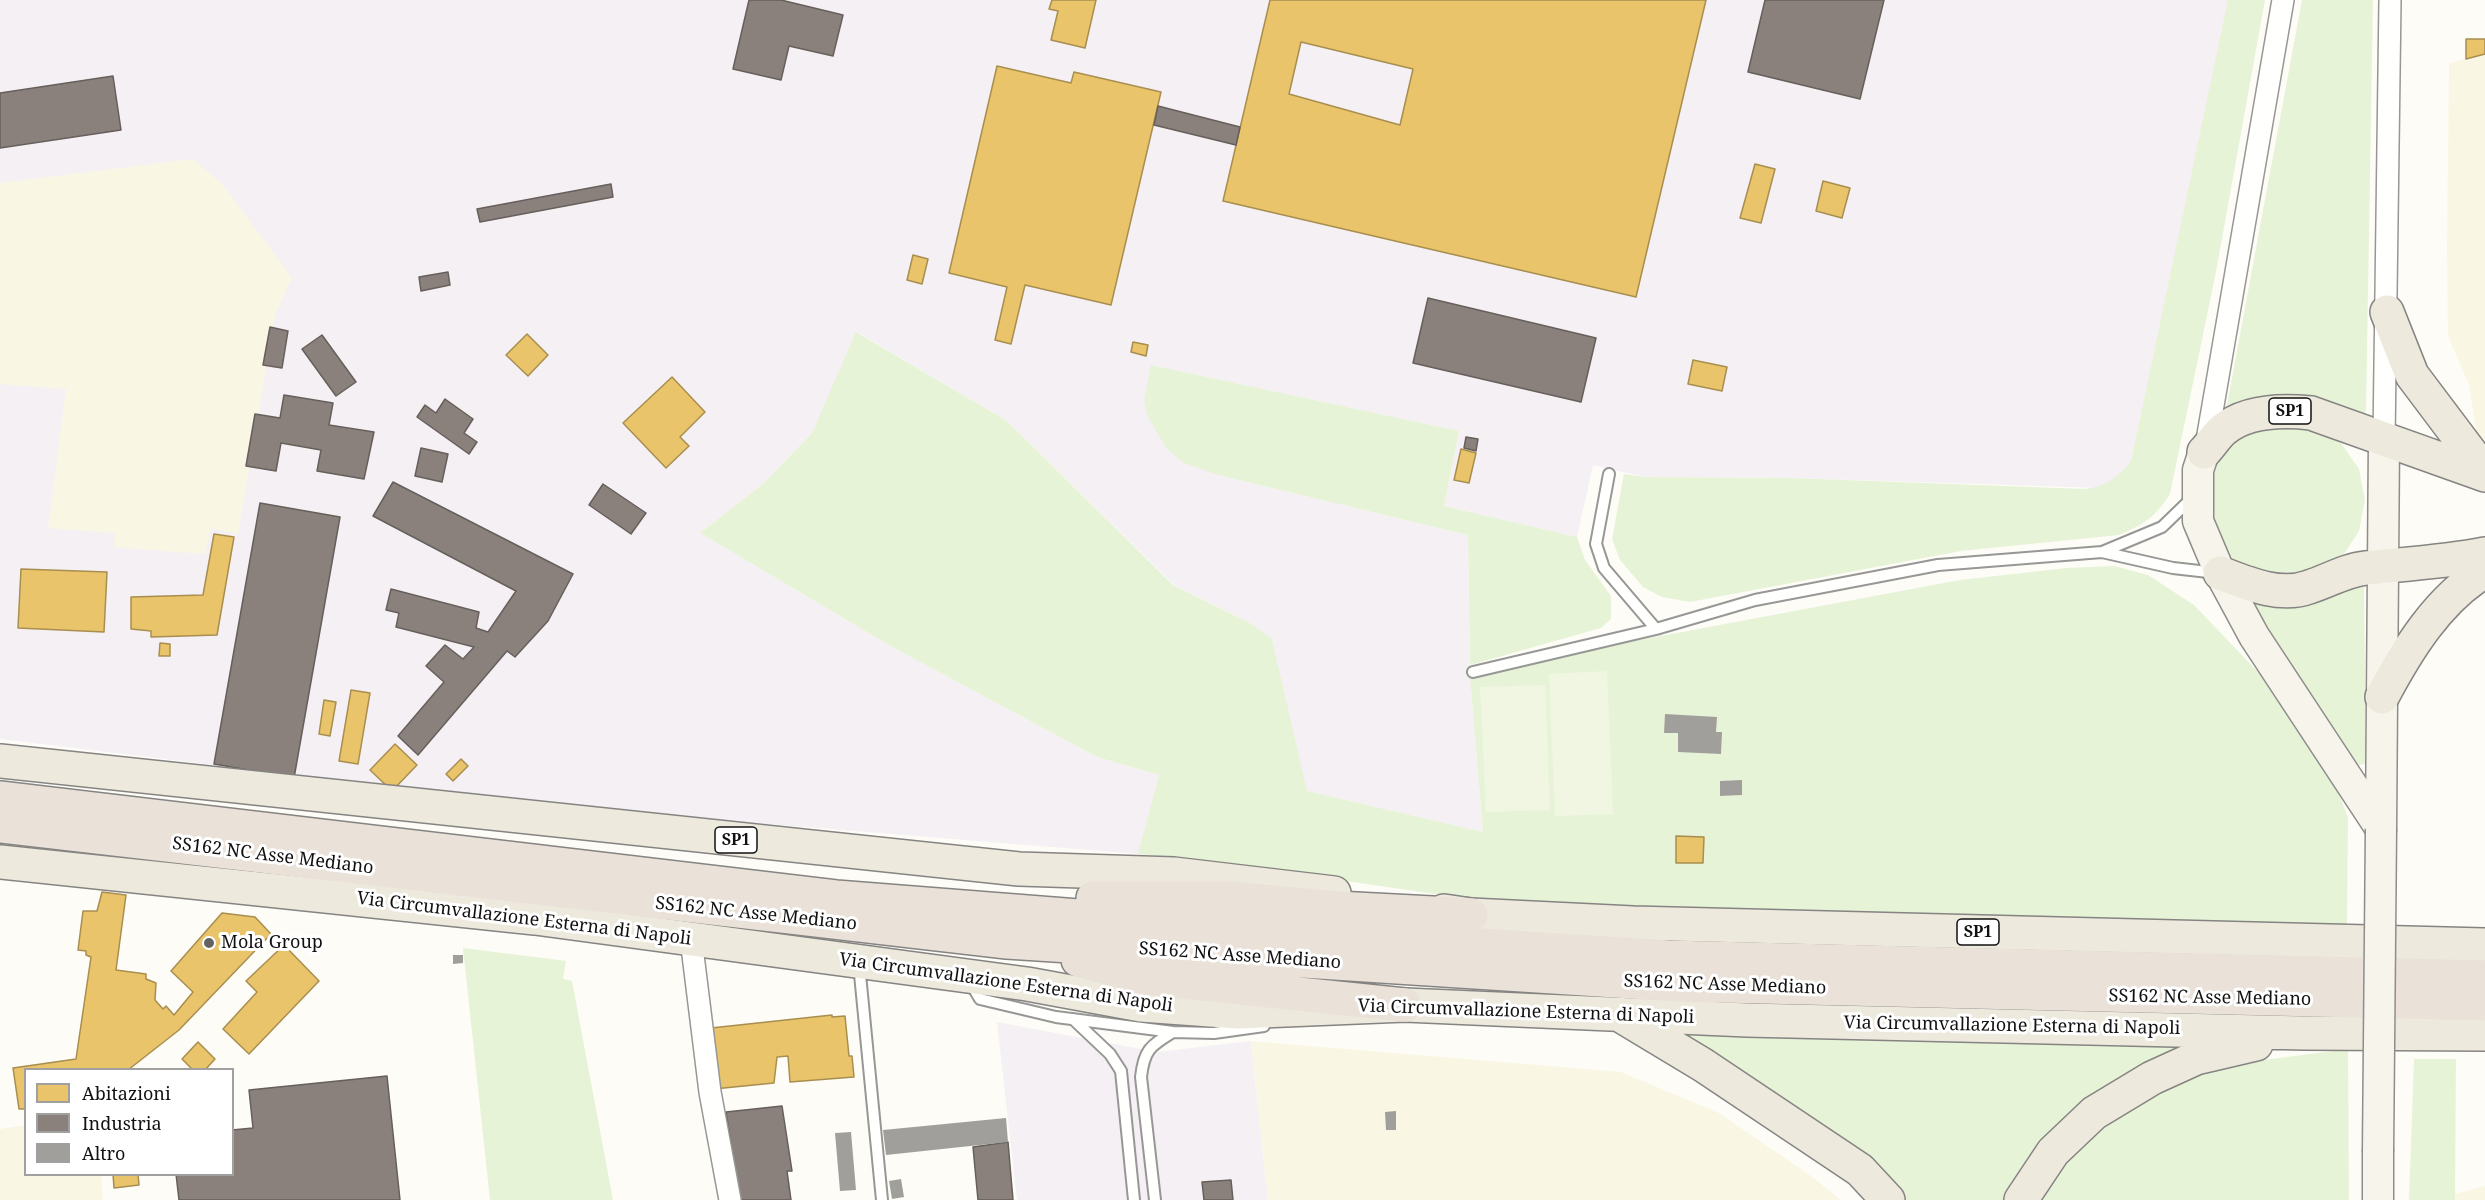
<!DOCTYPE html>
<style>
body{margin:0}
#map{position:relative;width:2485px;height:1200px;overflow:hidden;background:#fdfcf7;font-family:"Noto Serif",serif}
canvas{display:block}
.legend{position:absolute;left:24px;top:1068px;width:210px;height:108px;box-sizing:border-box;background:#fff;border:2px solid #a0a0a0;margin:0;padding:8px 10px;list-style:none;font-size:18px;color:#111}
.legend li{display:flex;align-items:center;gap:12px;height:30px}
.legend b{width:30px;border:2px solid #a0a0a0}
</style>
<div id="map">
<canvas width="2485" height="1200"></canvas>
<ul class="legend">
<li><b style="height:16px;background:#e9c46a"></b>Abitazioni</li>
<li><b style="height:16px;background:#8a817c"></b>Industria</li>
<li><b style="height:16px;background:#a19f9c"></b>Altro</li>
</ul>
</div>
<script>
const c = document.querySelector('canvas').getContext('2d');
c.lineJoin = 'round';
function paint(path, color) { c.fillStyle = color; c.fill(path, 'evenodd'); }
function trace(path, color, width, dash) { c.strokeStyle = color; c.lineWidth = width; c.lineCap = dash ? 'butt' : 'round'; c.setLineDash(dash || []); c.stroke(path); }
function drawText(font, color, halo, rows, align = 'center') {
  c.font = font + ' "Noto Serif",serif'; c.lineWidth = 6; c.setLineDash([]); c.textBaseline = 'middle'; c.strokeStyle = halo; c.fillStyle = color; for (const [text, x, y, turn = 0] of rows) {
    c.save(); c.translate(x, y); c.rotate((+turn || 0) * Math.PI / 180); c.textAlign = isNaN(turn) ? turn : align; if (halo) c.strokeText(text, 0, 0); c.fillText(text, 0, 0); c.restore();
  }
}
paint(new Path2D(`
 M0,0H2229L2131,461L2118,477L2102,488L1793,478L1644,477L1593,465L1577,537L1444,506L1459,431L1151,365L1218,475L1468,535L1470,678L1483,832L1306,791L1272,639L1250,623L1174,585L1007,421L857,332L812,433L764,483L700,533L894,648L1097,757L1159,775L1144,833L1176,851L1138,854L522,804L295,780L198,763L0,739Z
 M997,1022L1157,1052L1251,1041L1268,1200H1017Z`), '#f5f0f3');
paint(new Path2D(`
 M2485,54V441L2477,436L2469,385L2448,336L2447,249L2449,63Z
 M193,159L223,185L292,278L275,315L238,534L211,528L205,554L114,547L115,533L48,528L66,389L0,384V183Z
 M1251,1041L1621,1072L1719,1113L1811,1176L1841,1200H1268Z
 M25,1125L26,1174L101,1175L103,1200H0V1129Z
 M2485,1186V1200H2455V1194Z`), '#f9f7e4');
paint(new Path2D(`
 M2228,0H2265L2216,272L2170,494C2155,517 2145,524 2119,535L1961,551L1690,602L1662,597L1643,587L1620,560L1612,539L1624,474L1644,477L1793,478L2084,489C2106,487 2117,478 2131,461Z
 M2302,0H2373L2366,409L2365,414L2360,417L2226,410Z
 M856,332L1007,421L1173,585L1250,623L1272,639L1307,791L1483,832L1470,678L1618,644L1960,580L2067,568L2114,566L2148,575L2194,605L2281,696L2330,769L2348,818L2347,925L2076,923L1511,905L1208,861L1138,854L1159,775L1097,757L894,648L700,533L764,483L812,433Z
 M1151,365L1459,431L1444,506L1577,537L1585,560L1611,596V619L1601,628L1470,665L1468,535L1218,475L1184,463L1166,448L1147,415L1144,400Z
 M2284,420L2329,434L2341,443L2359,469L2365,500L2359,531L2342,557L2301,579L2241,568L2228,558L2211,532L2210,471L2239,435Z
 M2364,583L2366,764L2358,765L2244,596Z
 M463,948L566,961L563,979L572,981L613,1200H490Z
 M1685,1032L2173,1044L2178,1048V1053L2006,1200H1904L1680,1035Z
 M2348,1049L2349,1200H2033L2101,1119L2176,1079L2233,1064Z
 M2414,1059H2456L2455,1200H2409Z`), '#e7f3d7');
paint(new Path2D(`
 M1607,671L1613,814L1555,816L1549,674Z
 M1545,685L1550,810L1486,812L1480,687Z`), '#f0f6e1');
const homes = new Path2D(`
 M1052,0H1096L1085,48L1051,40L1058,11L1049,9Z
 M1270,0H1706L1636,297L1223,201ZM1301,42L1413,69L1400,125L1289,94Z
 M2466,39H2485V54L2466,59Z
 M997,66L1071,83L1074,72L1161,92L1111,305L1025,285L1011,344L995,340L1007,287L949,273Z
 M1755,164L1775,169L1761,223L1740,218Z
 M1823,181L1850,188L1842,218L1816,211Z
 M913,255L928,259L922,284L907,280Z
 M527,334L548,355L528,376L506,355Z
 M1133,342L1148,345L1146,356L1131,352Z
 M1693,360L1727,367L1722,391L1688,384Z
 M672,377L705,412L680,437L689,446L666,468L623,423Z
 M1461,449L1476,453L1469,483L1454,480Z
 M214,534L234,537L217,635L151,637V631L131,629V597L203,595Z
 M21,569L107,572L104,632L18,628Z
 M160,643L170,644V656H159Z
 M351,690L370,693L358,764L339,761Z
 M324,700L336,702L330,736L319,734Z
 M395,744L417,765L392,791L370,770Z
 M461,759L468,766L453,781L446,774Z
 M1676,836L1704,837L1703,863H1676Z
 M102,892L126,895L116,970L146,974V979L156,983L155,1000L163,1009L166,1006L174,1015L193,992L171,971L222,913L255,917L271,934L179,1030L128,1070H26V1109H19L13,1068L76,1059L91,957L86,955V951L78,950L83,911H97Z
 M284,945L319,981L249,1054L223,1029L257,992L246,981Z
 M832,1015V1017L845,1016L849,1056H852L854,1077L790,1082L788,1056L777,1057L774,1083L714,1089L711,1028Z
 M198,1042L215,1059L205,1070H193L182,1059Z
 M113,1174H138L139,1185L114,1188Z`);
paint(homes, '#e9c46a');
trace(homes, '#a88e4f', 1.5);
const industry = new Path2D(`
 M749,0H781L843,15L833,56L789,46L781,80L733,69Z
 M1765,0H1884L1860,99L1748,72Z
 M113,76L121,130L0,148V93Z
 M1158,106L1240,127L1236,145L1154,125Z
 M611,184L613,197L480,222L477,209Z
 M448,272L450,285L421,291L419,277Z
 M1428,298L1596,338L1581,402L1413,363Z
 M270,327L288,331L282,368L263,365Z
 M322,335L356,382L336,396L302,349Z
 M284,395L333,403L329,425L374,432L364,479L317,471L321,450L281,443L276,471L246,466L255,414L280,418Z
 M445,399L473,419L464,433L477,442L469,454L417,417L425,405L436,413Z
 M1466,437L1478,439L1476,451L1464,448Z
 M421,448L448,454L442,482L415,476Z
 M393,482L573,574L548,621L515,657L507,651L418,755L398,736L444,682L426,666L445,645L463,659L474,647L396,627L399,613L386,610L391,589L479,612L476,628L488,632L516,591L373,516Z
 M603,484L646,513L631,534L589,505Z
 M260,503L340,517L294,778L214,764Z
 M387,1076L400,1200H179L176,1174H232V1130L253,1128L249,1090Z
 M782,1106L792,1171H787L791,1200H740L726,1112Z
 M1008,1142L1013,1200H978L973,1147Z
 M1231,1180L1233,1200H1204L1202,1182Z`);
paint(industry, '#8a817c');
trace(industry, '#665f5c', 1.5);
paint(new Path2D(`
 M1665,714L1717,717L1716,732H1722L1721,754L1678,752V733H1664Z
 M1742,780V795L1720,796V781Z
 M453,955H463V963L453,964Z
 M1396,1111V1130H1386L1385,1112Z
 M1006,1118L1008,1142L886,1155L883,1130Z
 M851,1132L856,1190L840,1191L835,1133Z
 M901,1179L904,1197L892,1199L889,1181Z`), '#a19f9c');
const lane = new Path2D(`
 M1609,474L1596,544L1604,568L1656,629
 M2102,552L2162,527L2192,498
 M1473,672L1656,629L1755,600L1938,565L2102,552L2173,568L2217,573
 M859,964L882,1200
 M971,984L980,999L1056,1017L1173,1032L1214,1033L1264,1026
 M1073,1019L1110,1054L1121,1071L1134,1200
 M1155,1200L1141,1077C1144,1050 1150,1046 1173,1032`);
const street = new Path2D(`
 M2384,439L2390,0
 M2206,446L2283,0
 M691,939L710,1092L730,1200`);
const secondary = new Path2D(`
 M2204,452L2198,470V521L2220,573L2254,636L2381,829
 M2381,829L2384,439
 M2378,1152V1200`);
const primary = new Path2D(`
 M2387,312L2412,375L2485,472
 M2204,452C2211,445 2216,436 2223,430C2247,410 2283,410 2311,413L2485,475
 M2220,573C2246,583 2280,598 2309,587C2328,581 2346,570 2366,568C2406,564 2445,562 2485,554
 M2382,697C2407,650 2438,599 2485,571
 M0,761L1019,869L1174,874L1334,893
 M0,862L535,918L1027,984L1141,1005L1238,1012L1405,1005L1747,1020L2304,1033L2485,1034
 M1444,911L1471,915L1633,923L2485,945
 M1620,1015L1703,1065L1860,1170L1888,1200
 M2021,1200L2053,1152L2094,1113L2152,1078L2196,1058L2256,1044`);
const highway = new Path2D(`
 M0,798L836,897L1308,934L1668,957L2485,977
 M0,826L1007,942L1678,985L2485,1004
 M1093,898H1230L1337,908L1471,915
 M1078,960L1144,978L1405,1005`);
trace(lane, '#979795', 14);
trace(street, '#979795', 24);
trace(secondary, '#8e8d8b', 33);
trace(primary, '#858482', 36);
trace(highway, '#858482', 36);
trace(lane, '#fffffe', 10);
trace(street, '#fffffe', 21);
trace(secondary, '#f6f4eb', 30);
trace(primary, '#ede9dc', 33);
trace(highway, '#eae1d8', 33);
const secondaryBridge = new Path2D(`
 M2378,1152L2381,829`);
trace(secondaryBridge, '#8e8d8b', 33, []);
trace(secondaryBridge, '#f6f4eb', 30);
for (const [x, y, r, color] of [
 [209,943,6,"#646362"]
]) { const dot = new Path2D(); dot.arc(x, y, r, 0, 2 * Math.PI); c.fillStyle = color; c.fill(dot); trace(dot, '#fff', 2); }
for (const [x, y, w] of [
 [2290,411,42],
 [736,840,42],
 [1978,932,42]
]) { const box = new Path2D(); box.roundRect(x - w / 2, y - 13, w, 26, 4.5); c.fillStyle = '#fff'; c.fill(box); trace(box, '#111', 1.5); }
drawText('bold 16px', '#111', null, [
 ["SP1",2290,411],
 ["SP1",736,840],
 ["SP1",1978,932]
]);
drawText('18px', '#111', '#fff', [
 ["SS162 NC Asse Mediano",273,856,7],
 ["SS162 NC Asse Mediano",756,914,6],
 ["Via Circumvallazione Esterna di Napoli",524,919,7],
 ["SS162 NC Asse Mediano",1240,956,4],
 ["Via Circumvallazione Esterna di Napoli",1006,983,8],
 ["SS162 NC Asse Mediano",1725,985,2],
 ["SS162 NC Asse Mediano",2210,998,1],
 ["Via Circumvallazione Esterna di Napoli",1526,1012,2],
 ["Via Circumvallazione Esterna di Napoli",2012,1026,1]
]);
drawText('18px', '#111', '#fff', [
 ["Mola Group",221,943]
], 'left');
</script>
